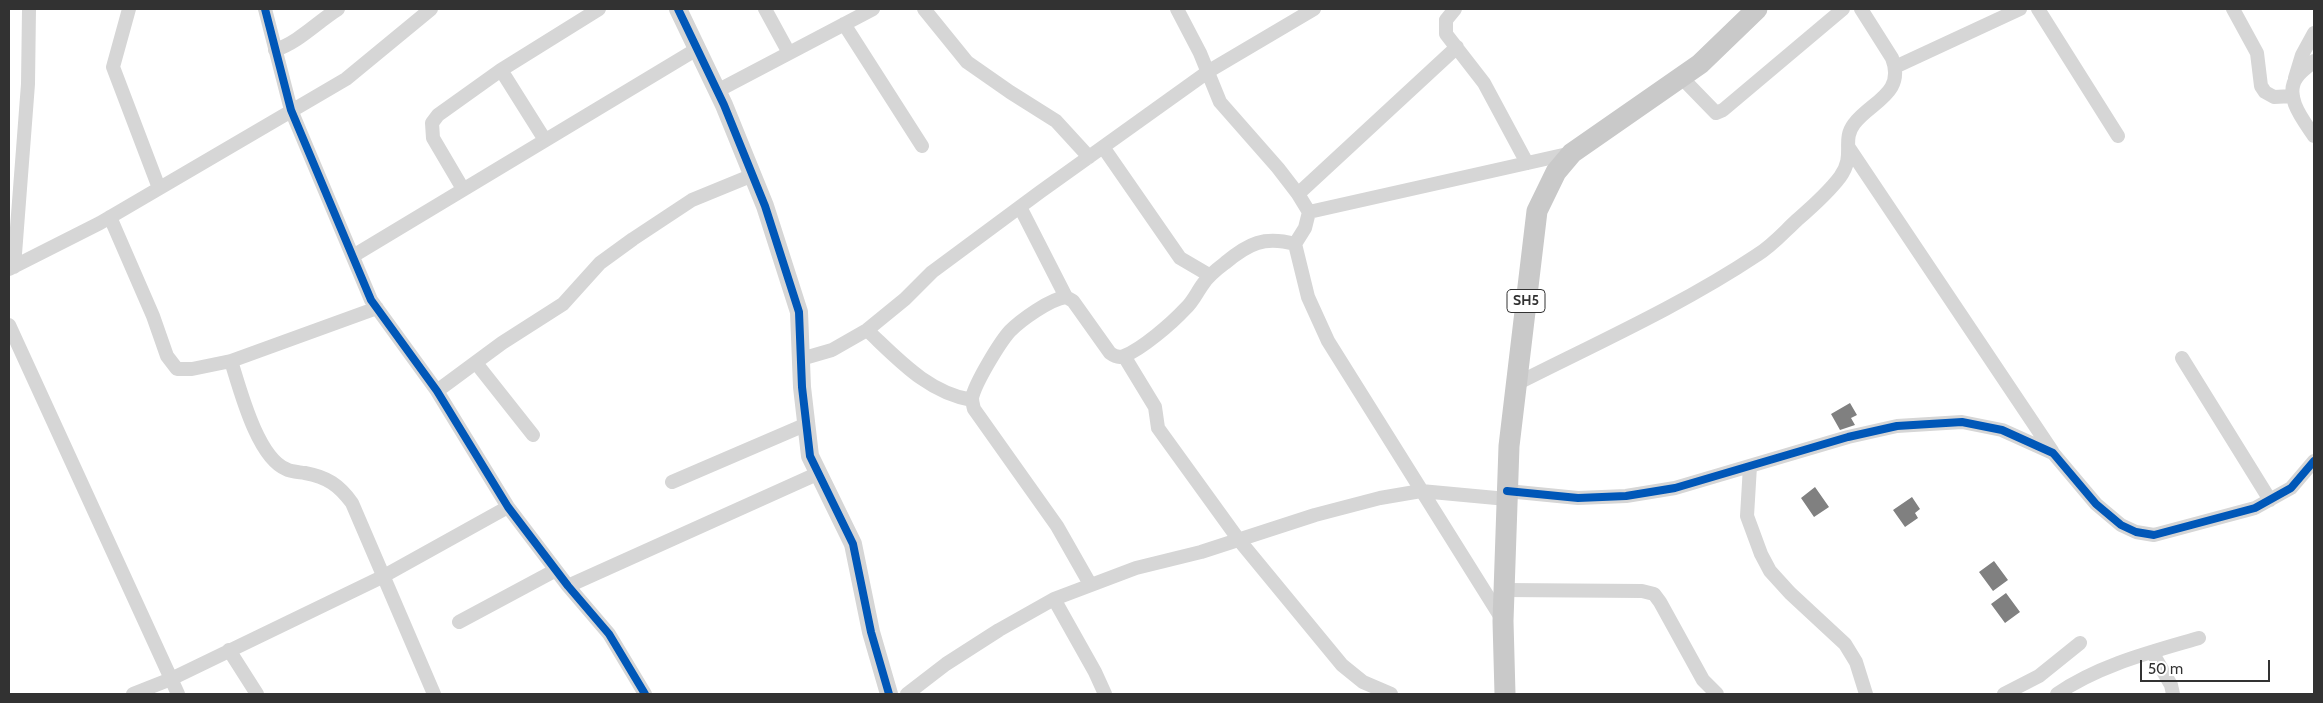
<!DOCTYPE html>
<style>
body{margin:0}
#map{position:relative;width:2323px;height:703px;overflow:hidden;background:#fff;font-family:Cabin,sans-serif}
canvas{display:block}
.frame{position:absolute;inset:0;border:10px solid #323232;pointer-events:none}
.scale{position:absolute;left:2140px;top:660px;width:130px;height:22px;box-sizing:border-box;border:2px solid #323232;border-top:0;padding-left:6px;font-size:15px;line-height:18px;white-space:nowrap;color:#323232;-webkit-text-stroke:4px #fff;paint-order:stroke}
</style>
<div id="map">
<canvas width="2323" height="703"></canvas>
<div class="frame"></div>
<div class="scale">50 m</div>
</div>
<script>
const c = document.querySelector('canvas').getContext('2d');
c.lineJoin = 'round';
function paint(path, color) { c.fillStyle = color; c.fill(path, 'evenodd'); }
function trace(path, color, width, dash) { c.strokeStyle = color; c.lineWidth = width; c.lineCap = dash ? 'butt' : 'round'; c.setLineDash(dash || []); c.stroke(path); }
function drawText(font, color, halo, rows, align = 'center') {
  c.font = font + ' Cabin,sans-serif'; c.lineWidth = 5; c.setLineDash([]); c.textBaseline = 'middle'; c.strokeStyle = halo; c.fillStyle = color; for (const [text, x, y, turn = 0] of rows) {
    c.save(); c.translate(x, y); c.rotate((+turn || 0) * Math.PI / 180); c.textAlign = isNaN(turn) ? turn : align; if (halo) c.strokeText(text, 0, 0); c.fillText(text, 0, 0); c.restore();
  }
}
paint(new Path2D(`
 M1850,403L1857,415L1851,418L1855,425L1840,430L1831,414Z
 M1815,487L1829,507L1814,517L1801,498Z
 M1912,497L1920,509L1915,513L1918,518L1905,527L1893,510Z
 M1994,561L2008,580L1993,591L1979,572Z
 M2006,593L2020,612L2005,623L1991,604Z`), '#808080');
trace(new Path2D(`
 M129,9L113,67L159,188
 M265,9L291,110L371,300L437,391L508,507L568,586L609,634L645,694
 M765,9L789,53
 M924,9L967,62L1010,92L1056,121L1089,157
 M1177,9L1200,53L1220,102L1278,168L1298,194L1309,212L1305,228L1295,244L1308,297L1328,341L1502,619
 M1455,9L1446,20V34L1484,83L1527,163
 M2038,9L2118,136
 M2233,9L2257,53L2261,86L2265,92L2274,97L2293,96
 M844,24L922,146
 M275,50C299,42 316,23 338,9
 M2314,61C2309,66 2301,71 2297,77C2283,96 2304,121 2314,136
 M1895,67L2020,9
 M501,70L545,140
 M1681,77L1716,113L1723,110L1843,9
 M2295,78L2302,55L2314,33
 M717,91L873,9
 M1103,147L1180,258L1209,275
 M1849,148L2052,451
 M463,189L433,138L432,123L438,115L501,70L599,9
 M1298,194L1457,47
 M1020,207L1066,297
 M1309,212L1572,153
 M110,217L153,316L167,356L177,369H192L231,361L377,308
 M353,256L697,49
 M14,267L28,84L29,9
 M9,269L100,223L346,79L431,9
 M9,325L178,694
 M867,330C898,359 928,393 972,400
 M1124,356L1155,407L1158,428L1239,540L1342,665L1363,682L1391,694
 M2182,358L2270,500
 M801,359L832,350L867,330L905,299L932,272L1040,192L1209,71L1314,9
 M231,361C240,389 257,457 286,469C291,472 299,472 305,473C327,477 339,485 352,503L434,694
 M476,363L533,435
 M1516,384C1597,343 1682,305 1757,255C1772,246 1784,232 1797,220C1812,207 1828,193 1840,177C1856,155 1841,141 1854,124C1870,102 1906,94 1892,58L1861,9
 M437,391L502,343L563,304L600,263L633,239L692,200L753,175
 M1750,466L1747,516L1761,554L1770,571L1790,593L1845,644L1856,662L1866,694
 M672,482L807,424
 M1507,491L1578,498L1626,496L1675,488L1848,437L1897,426L1962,422L2002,430L2053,453L2096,504L2121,525L2136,532L2154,535L2255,508L2291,488L2314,461
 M1090,584L1057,526L974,409C973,405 972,402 972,398C975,383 1000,342 1010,331C1021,320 1050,299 1066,297L1073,301L1110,353C1114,356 1119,358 1124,356C1142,349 1172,323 1185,309C1193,302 1197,292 1203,284C1209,275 1217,269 1225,263C1249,243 1264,236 1295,244
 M568,586L819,473
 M1504,590L1642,591L1654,594L1660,602L1703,680L1717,694
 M1054,599L1095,672L1105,694
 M459,622L556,570
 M229,650L257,694
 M2152,652L2171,685L2173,694
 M133,694L171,679L382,577L508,507
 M907,694L946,664L999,630L1054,599L1136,568L1201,552L1315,515L1380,498L1421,491L1507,499
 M2004,694L2039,676L2080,643
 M2057,694C2099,665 2151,652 2199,638`), '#d6d6d6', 14);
trace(new Path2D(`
 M678,9L724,105L765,206L799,312L802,387L810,456L853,544L871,632L889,694`), '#d6d6d6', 18);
trace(new Path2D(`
 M1505,694L1503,621L1509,446L1537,211L1556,172L1572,153L1700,64L1757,9`), '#c9c9c9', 21);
trace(new Path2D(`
 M265,9L291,110L371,300L437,391L508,507L568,586L609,634L645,694
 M678,9L724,105L765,206L799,312L802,387L810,456L853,544L871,632L889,694
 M1507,491L1578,498L1626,496L1675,488L1848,437L1897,426L1962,422L2002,430L2053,453L2096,504L2121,525L2136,532L2154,535L2255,508L2291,488L2314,461`), '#0057b8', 8);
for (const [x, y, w] of [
 [1526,301,38]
]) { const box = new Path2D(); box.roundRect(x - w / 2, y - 11.5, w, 23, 4); c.fillStyle = '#fff'; c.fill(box); trace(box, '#323232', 1); }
drawText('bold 14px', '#323232', null, [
 ["SH5",1526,301]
]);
</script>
